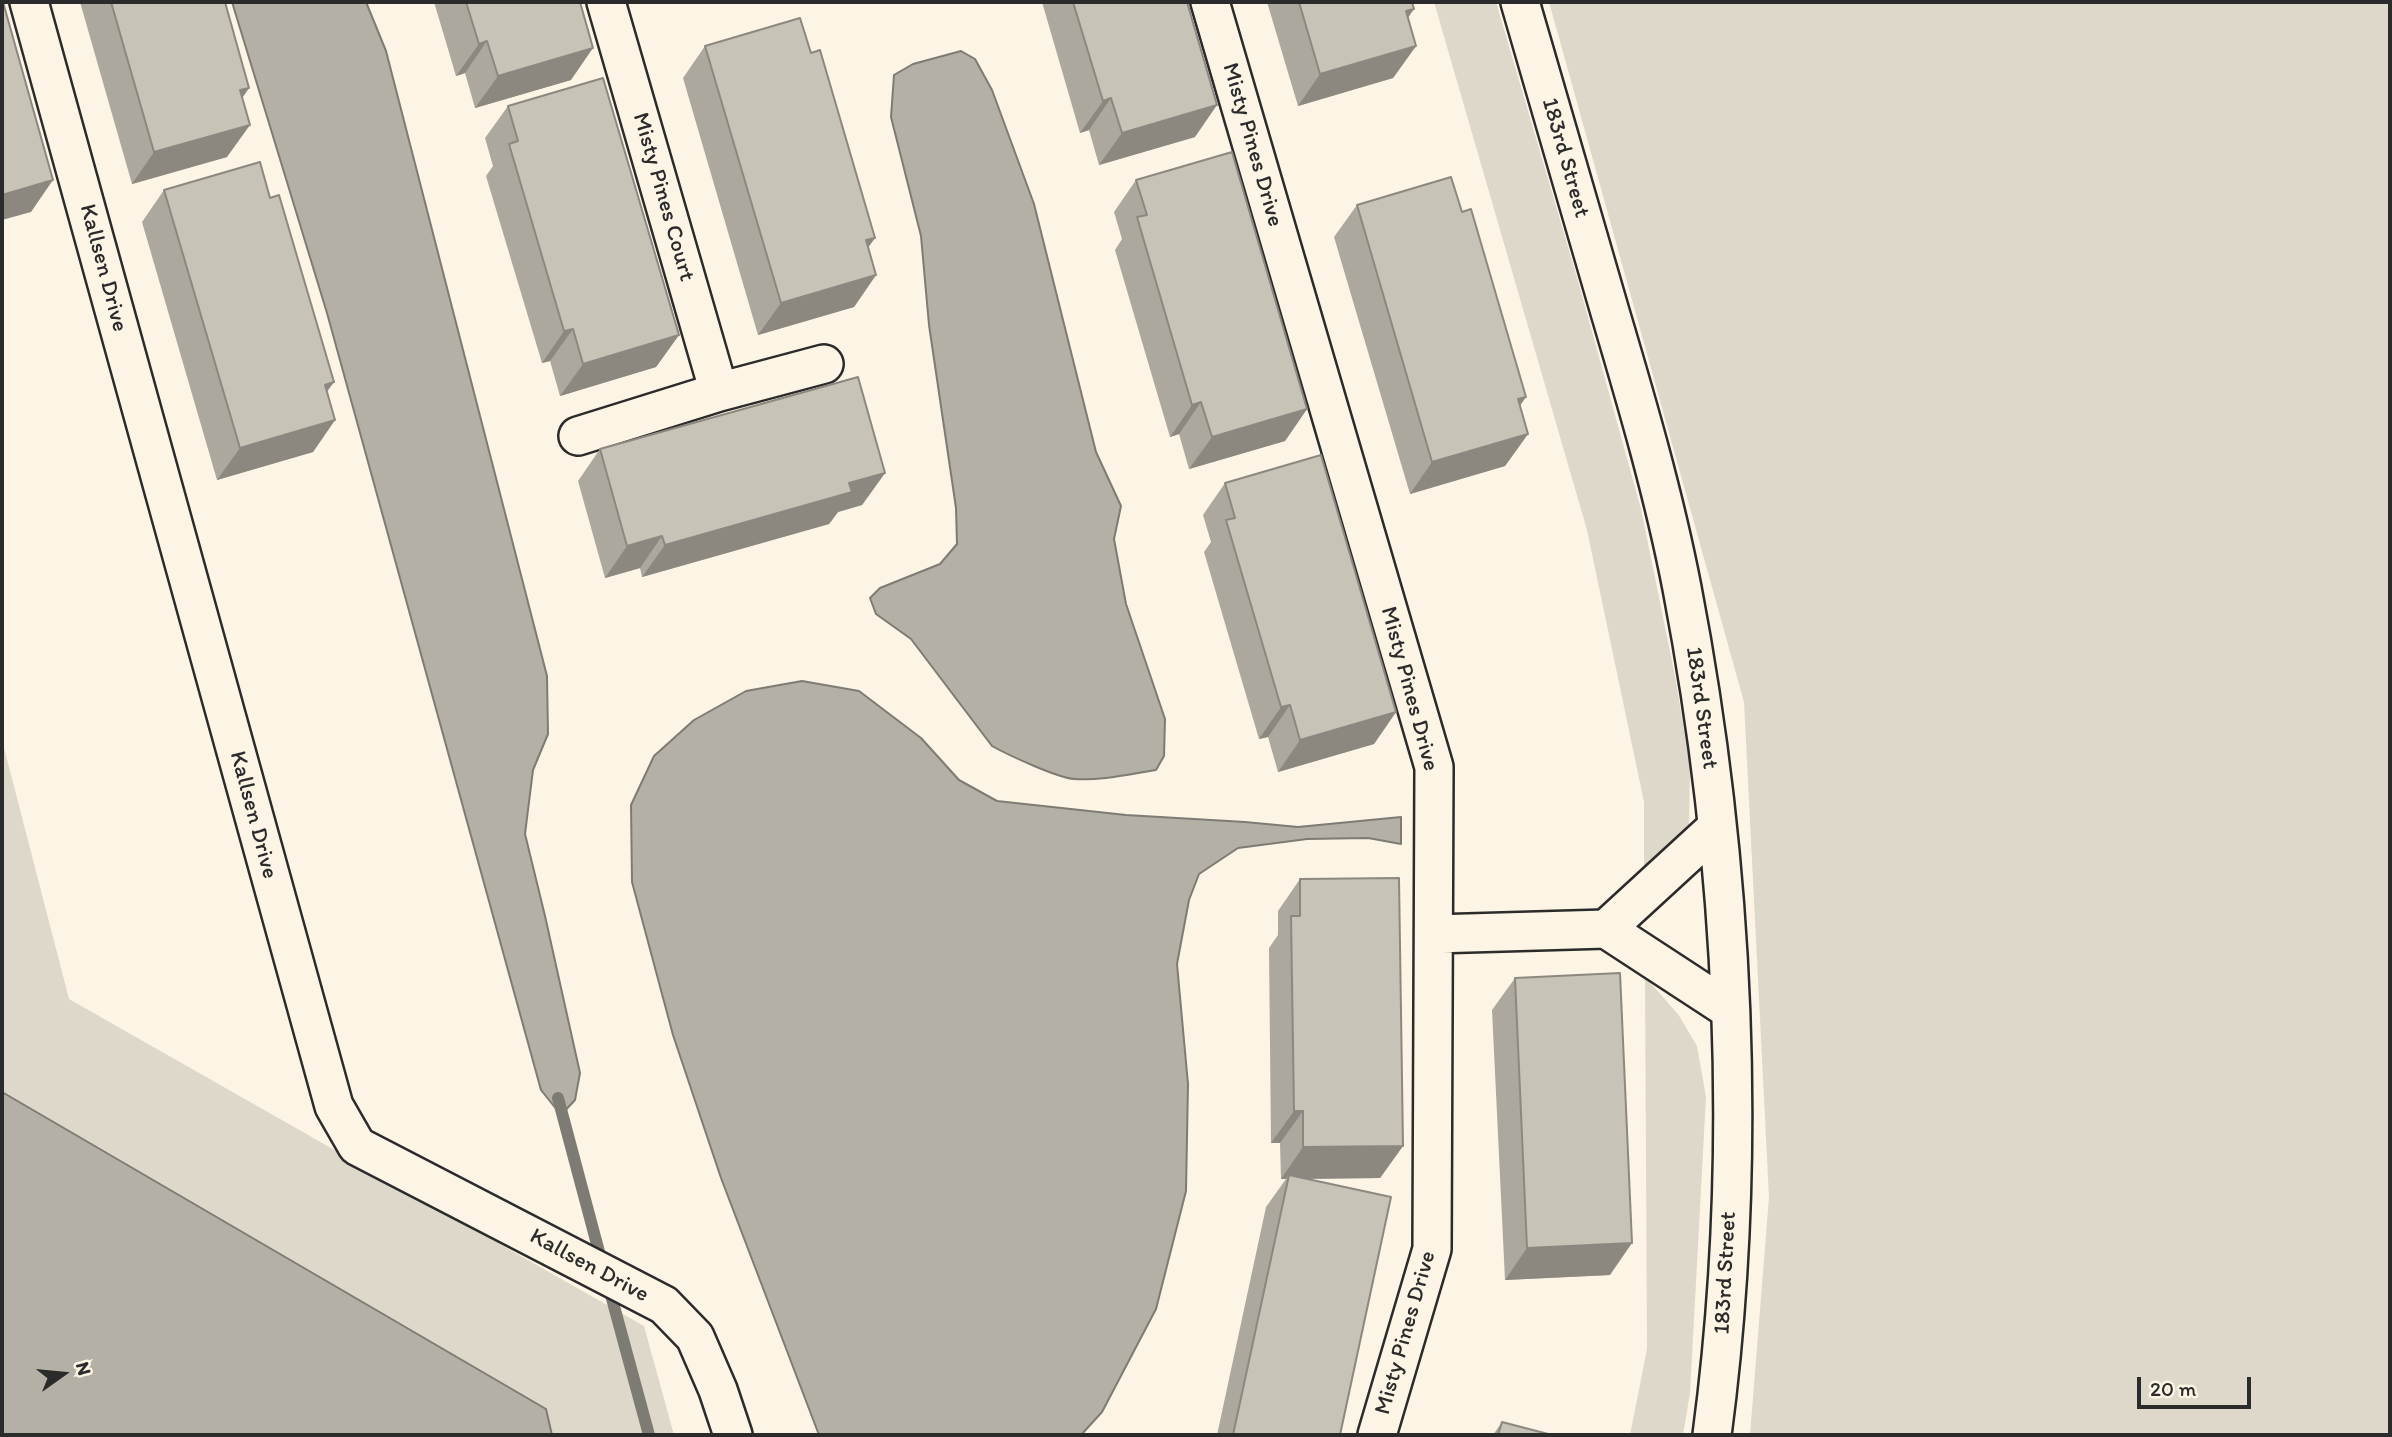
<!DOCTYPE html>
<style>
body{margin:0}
#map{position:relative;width:2392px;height:1437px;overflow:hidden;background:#fcf5e5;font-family:Itim,sans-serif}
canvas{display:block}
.frame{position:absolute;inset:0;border:4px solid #2b2b2b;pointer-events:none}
.north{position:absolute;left:28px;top:1339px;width:70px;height:70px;-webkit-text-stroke:5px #fcf5e5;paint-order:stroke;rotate:75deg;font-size:19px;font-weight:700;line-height:28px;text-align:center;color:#2b2b2b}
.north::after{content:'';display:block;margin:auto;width:24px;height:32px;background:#2b2b2b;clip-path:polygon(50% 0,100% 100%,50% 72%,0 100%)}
.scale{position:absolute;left:2137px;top:1377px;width:114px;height:32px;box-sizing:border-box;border:4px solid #2b2b2b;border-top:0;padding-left:9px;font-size:21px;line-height:24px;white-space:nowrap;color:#2b2b2b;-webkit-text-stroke:5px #fcf5e5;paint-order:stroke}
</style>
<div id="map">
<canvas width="2392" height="1437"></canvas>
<div class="frame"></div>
<div class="north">N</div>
<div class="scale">20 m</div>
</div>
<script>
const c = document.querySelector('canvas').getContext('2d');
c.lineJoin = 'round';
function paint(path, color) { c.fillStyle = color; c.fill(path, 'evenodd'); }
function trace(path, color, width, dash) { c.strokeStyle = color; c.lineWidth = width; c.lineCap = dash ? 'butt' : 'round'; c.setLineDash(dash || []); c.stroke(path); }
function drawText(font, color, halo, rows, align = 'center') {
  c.font = font + ' Itim,sans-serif'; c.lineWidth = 5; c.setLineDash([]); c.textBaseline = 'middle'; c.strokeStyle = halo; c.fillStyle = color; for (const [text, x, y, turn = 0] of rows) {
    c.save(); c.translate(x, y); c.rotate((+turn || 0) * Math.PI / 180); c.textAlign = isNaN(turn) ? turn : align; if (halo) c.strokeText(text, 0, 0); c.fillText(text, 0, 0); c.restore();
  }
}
paint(new Path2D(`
 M1434,2H1496L1578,281L1641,509L1675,676L1690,767L1689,827L1671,850L1644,870V802L1587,530Z
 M1549,2H2390V1435H1750L1769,1197L1744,702Z
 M2,740L69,999L644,1326L674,1435H2Z
 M1645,977L1678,1014L1697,1046L1706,1097L1690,1393L1683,1435H1630L1647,1349Z`), '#ded8ca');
const water = new Path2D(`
 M232,2H366L386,51L547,676L548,734L533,770L525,834L545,916L580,1073L575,1100L561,1115L541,1090L327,313Z
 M961,51L975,59L992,90L1034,204L1096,452L1121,506L1114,539L1126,604L1165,719L1164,756L1156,770C1130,774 1101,781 1074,779C1058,778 1008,755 992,746L911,639L876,614L870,598L880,588L940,564L957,544L956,508L929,325L921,236L891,117L894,75L913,64Z
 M802,681L859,691L921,738L959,780L997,801L1126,815L1245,822L1298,827L1401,817V844L1368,838L1307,839L1238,848L1199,874L1189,900L1177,964L1188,1084L1186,1191L1156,1309L1102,1412L1081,1435H819L721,1178L673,1035L632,882L631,805L654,756L694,720L746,691Z
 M2,1092L546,1409L552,1435H2Z`);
paint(water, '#b4b0a5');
trace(water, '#7d7b74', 2);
trace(new Path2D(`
 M558,1098L602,1263
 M608,1284L649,1435`), '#7d7b74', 12);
const minor = new Path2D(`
 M29,2L334,1106L357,1146L664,1305L695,1337L718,1390L733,1435
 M1210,2L1434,767L1432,1249L1377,1435
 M1520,2C1550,105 1580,208 1610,312C1637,403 1664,495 1682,588C1735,864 1749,1157 1712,1435
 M719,392L824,364
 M578,436L719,392L606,2
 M1717,827L1606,929L1730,1010
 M1434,934L1606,929`);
trace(minor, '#2b2b2b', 42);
trace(minor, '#fcf5e5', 37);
paint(new Path2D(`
 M80,2H225L249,88L242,98L227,157L132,184Z
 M434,2H580L571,80L475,108L465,73L456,76Z
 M1042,2H1187L1195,137L1099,165L1089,130L1080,133Z
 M1267,2H1412L1408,18L1416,46L1393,78L1298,106Z
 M705,46L811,53L875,238L868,247L876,275L854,307L758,335L683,78Z
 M508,106L679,335L656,367L560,396L550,361L542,363L486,176L493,166L485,138Z
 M1136,180L1307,409L1285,441L1189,469L1179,434L1170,437L1115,250L1122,239L1114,212Z
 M164,190L327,392L335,420L313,452L217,480L142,222Z
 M1357,205L1520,406L1528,434L1505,466L1410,494L1334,237Z
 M600,449L885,473L862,505L838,512L829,524L642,577L640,568L605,578L578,481Z
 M1225,483L1396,712L1374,744L1278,772L1268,737L1259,739L1204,552L1211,542L1203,515Z
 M1300,879L1403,1146L1380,1178L1306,1179L1340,1435H1217L1266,1207L1286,1179H1281L1280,1143H1271L1269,948L1278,935V911Z
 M1515,978L1610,1275L1505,1280L1492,1010Z
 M1502,1422L1552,1435H1493Z`), '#aca89d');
paint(new Path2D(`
 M1414,9L1392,41L1406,11Z
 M487,41L465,73L456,76L479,44Z
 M1416,46L1393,78L1298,106L1320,74Z
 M593,48L571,80L475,108L498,76Z
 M249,88L227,120L240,90Z
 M1111,98L1089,130L1080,133L1103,101Z
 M1217,105L1195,137L1099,165L1122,133Z
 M250,125L227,157L132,184L154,152Z
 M53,180L31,212L2,220V195Z
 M875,238L852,270L866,240Z
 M876,275L854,307L758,335L781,303Z
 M573,329L550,361L542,363L564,331Z
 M679,335L656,367L560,396L583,364Z
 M334,382L311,414L325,385Z
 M1526,397L1504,429L1518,399Z
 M1201,402L1179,434L1170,437L1192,405Z
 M1307,409L1285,441L1189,469L1212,437Z
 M335,420L313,452L217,480L240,448Z
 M1528,434L1505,466L1410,494L1432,462Z
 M885,473L862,505L838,512L829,524L642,577L665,545L849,483Z
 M662,536L640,568L605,578L627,546Z
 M1290,705L1268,737L1259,739L1281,707Z
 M1396,712L1374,744L1278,772L1300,740Z
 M1294,1111H1303L1280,1143H1271Z
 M1403,1146L1380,1178L1288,1179L1289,1175L1286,1179H1281L1303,1147Z
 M1632,1243L1610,1275L1505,1280L1527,1248Z`), '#8c8880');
const building = new Path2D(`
 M2,2H3L53,180L2,195Z
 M111,2H225L249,88L240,90L250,125L154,152Z
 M466,2H580L593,48L498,76L487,41L479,44Z
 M1073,2H1187L1217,105L1122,133L1111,98L1103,101Z
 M1299,2H1412L1414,9L1406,11L1416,46L1320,74Z
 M800,18L811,53L820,50L875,238L866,240L876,275L781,303L705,46Z
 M603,78L679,335L583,364L573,329L564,331L509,144L518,141L508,106Z
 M1232,152L1307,409L1212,437L1201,402L1192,405L1137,217L1147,215L1136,180Z
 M260,162L270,198L279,195L334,382L325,385L335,420L240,448L164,190Z
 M1451,177L1462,212L1471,209L1526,397L1518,399L1528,434L1432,462L1357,205Z
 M858,377L885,473L849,483L852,492L665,545L662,536L627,546L600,449Z
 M1321,455L1396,712L1300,740L1290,705L1281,707L1226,520L1235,518L1225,483Z
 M1399,878L1403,1146L1303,1147V1111H1294L1291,916H1300V879Z
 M1620,973L1632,1243L1527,1248L1515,978Z
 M1289,1175L1391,1197L1340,1435H1233Z
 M1502,1422L1552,1435H1498Z`);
paint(building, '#c8c3b7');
trace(building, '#8c8880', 2);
drawText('23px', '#2b2b2b', '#fcf5e5', [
 ["Misty Pines Drive",1252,145,74],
 ["183rd Street",1565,158,74],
 ["Misty Pines Court",663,197,74],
 ["Kallsen Drive",103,268,75],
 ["Misty Pines Drive",1409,689,75],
 ["183rd Street",1701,708,82],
 ["Kallsen Drive",253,815,75],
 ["Kallsen Drive",589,1266,28],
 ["183rd Street",1726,1273,-87],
 ["Misty Pines Drive",1406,1333,-74]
]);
</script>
